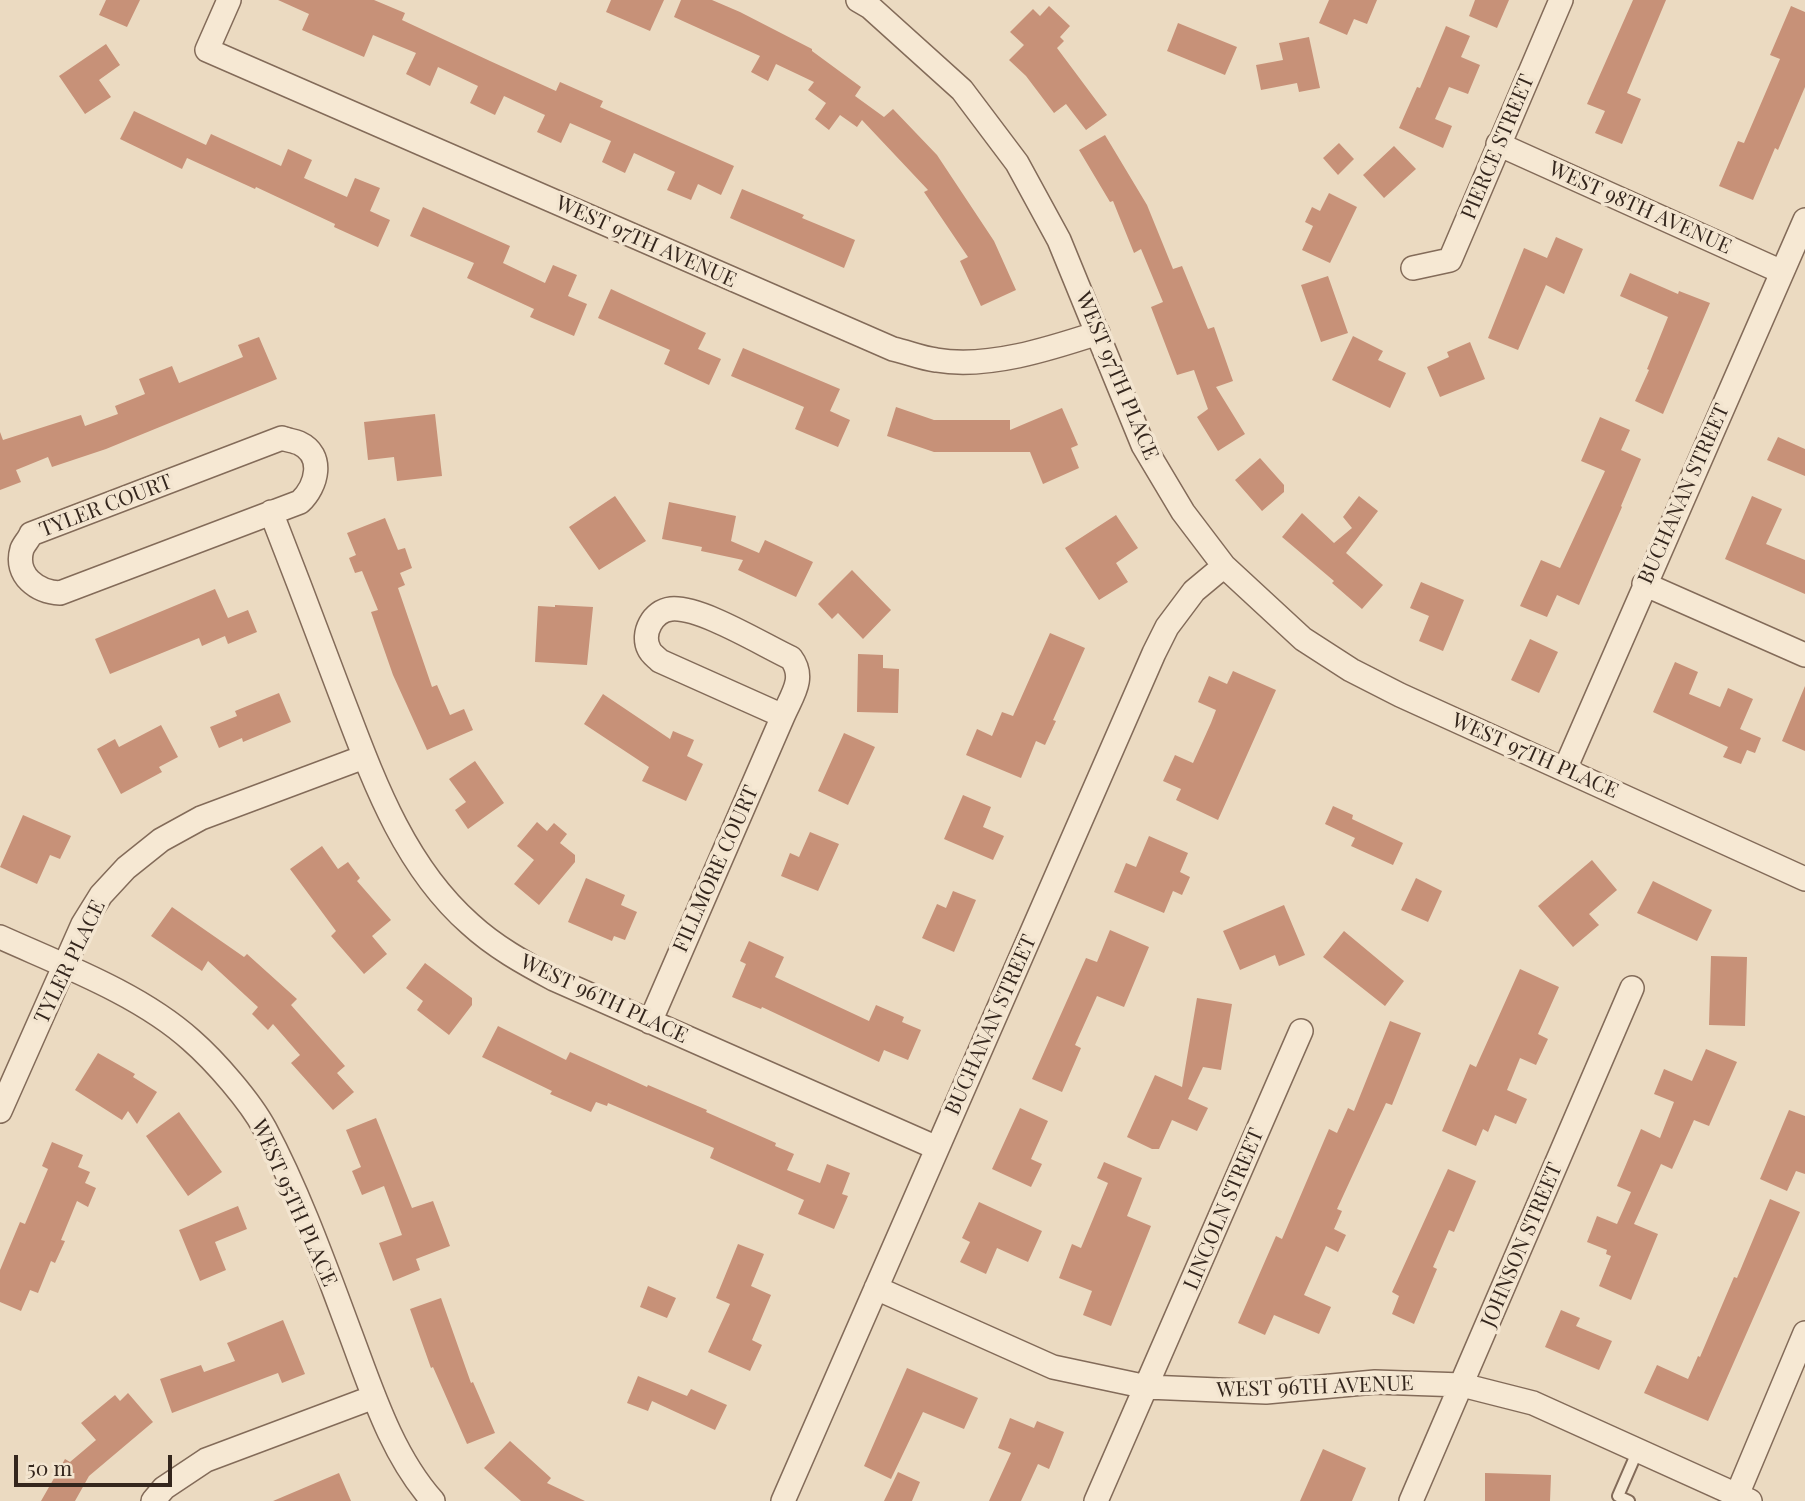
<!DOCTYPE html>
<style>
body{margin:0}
#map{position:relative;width:1805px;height:1501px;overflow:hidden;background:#ebdac1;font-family:"Playfair Display",serif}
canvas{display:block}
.scale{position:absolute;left:14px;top:1455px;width:158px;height:32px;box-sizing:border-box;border:4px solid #34261d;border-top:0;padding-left:9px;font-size:21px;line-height:24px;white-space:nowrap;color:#34261d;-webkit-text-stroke:5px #f3e5d0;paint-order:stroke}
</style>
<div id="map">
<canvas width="1805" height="1501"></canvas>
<div class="scale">50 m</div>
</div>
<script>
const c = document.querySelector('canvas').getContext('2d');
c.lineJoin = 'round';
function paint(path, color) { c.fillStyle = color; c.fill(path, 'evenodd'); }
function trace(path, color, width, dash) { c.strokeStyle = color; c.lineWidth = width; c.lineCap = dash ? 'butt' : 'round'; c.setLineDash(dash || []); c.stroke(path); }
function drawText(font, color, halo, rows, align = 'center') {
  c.font = font + ' "Playfair Display",serif'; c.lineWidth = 7; c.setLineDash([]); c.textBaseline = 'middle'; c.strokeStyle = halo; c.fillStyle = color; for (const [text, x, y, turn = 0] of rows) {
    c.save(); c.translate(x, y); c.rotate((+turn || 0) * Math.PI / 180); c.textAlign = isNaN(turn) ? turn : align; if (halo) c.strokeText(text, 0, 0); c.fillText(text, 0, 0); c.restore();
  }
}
paint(new Path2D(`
 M106,0H140L127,27L99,15Z
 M278,0H374L405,13L402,20L490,61L556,91L560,82L603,101L600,107L734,166L721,195L698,184L691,200L667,190L675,172L634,153L625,173L602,162L611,141L570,123L561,143L537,132L545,115L504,96L495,115L470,103L478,86L438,67L430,86L406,74L416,53L373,35L364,57L302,30L309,14Z
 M611,0H664L650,31L606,12Z
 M681,0H712L740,12L812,49V51L861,87L855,96L884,117L893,109L937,155L994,241L1016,290L981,306L960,261L968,257L924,192L928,190L862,120L857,127L840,115L829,130L815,119L826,103L808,90L814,82L776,64L768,81L751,72L760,56L674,17Z
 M1329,0H1377L1367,24L1354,19L1347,35L1319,23Z
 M1475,0H1509L1497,28L1469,16Z
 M1633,0H1666L1627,93L1641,99L1622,144L1595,133L1605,111L1587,104Z
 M1049,6L1070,26L1060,37L1064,41L1057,48L1107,115L1086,130L1066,104L1054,113L1026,76L1009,60L1024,45L1010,32L1033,9L1040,16Z
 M1791,6L1805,12V87L1778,150L1775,148L1753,200L1719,186L1738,141L1744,143L1780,59L1770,55Z
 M1178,23L1237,47L1225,75L1167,51Z
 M1446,26L1470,36L1461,57L1480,65L1468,94L1449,87L1435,119L1452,126L1443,148L1399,128L1417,87L1420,88Z
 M1309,37L1320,88L1299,92L1297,83L1261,90L1256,65L1283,60L1279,43Z
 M106,44L120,65L99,80L111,97L85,114L59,76Z
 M134,111L206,145L211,134L281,166L288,149L312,160L304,178L347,197L355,178L380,188L370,211L390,220L378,247L334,227L335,224L256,187L255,189L187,158L182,169L120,139Z
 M1105,135L1147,205L1173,269L1182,266L1208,329L1214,327L1233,381L1216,387L1245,434L1218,451L1197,417L1208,409L1194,370L1177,375L1151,307L1163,302L1141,249L1134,253L1113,201L1110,202L1079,150Z
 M1339,143L1354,159L1338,175L1323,158Z
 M1394,146L1416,169L1384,198L1363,175Z
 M742,189L804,215L802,218L855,240L844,268L730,218Z
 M1329,193L1357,207L1330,263L1302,250L1313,226L1305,222L1312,207L1320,211Z
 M423,207L510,246L503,263L545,283L553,265L577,275L568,296L587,304L574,336L530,317L534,309L467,278L474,263L410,236Z
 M1556,237L1583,249L1564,294L1546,285L1518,350L1488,338L1524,248L1547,258Z
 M1630,273L1678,294L1679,291L1710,303L1663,414L1635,401L1649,370L1647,369L1668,317L1620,296Z
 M1328,276L1348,333L1321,342L1301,285Z
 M611,289L706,333L698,349L721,359L709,385L664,364L670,350L598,318Z
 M1353,336L1383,351L1378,360L1406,373L1390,408L1332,380Z
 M259,337L277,379L106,449L52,467L48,457L16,470L21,482L0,490V432L3,440L81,415L85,426L118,414L115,406L145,394L139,379L172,366L179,383L243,357L238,345Z
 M1470,342L1485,379L1440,397L1427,367L1449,357L1447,352Z
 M743,348L840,389L830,411L850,420L838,447L795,429L804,407L731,376Z
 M896,407L934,420H1010V430L1062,408L1078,445L1071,448L1079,468L1043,484L1030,452H934L887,436Z
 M435,414L442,476L397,481L394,457L368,460L364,422Z
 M1600,417L1630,430L1621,450L1641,459L1621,506L1622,507L1579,605L1557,595L1547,617L1520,606L1541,560L1560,568L1605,471L1581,461Z
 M1778,437L1805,449V476L1767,460Z
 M1260,458L1284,485V492L1262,511L1235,480Z
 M615,496L646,541L599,570L569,527Z
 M1359,496L1378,511L1346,553L1383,585L1362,609L1332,583L1334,581L1282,537L1302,513L1334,543L1352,528L1343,517Z
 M1752,496L1782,509L1766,544L1805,560V594L1725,559Z
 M669,502L736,516L731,541L759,553L765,540L813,562L796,597L738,570L743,560L701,551L702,547L662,539Z
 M1116,515L1138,548L1116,563L1128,582L1099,600L1065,548Z
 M385,518L398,550L405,548L412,568L400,573L405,585L398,588L432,687L437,685L450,715L464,709L473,730L427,750L393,675L371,612L378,610L362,571L355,573L349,558L356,555L347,533Z
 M852,570L891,610L863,639L838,613L832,619L818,604Z
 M1421,582L1464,600L1443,651L1419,641L1429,616L1410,608Z
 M215,589L228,618L248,610L257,632L228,644L225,636L202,646L199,638L110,674L95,639Z
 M555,605L593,607L587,665L535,662L538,606L555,607Z
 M1050,633L1085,648L1053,720L1056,721L1045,745L1036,741L1021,778L966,755L977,729L992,736L1002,712L1013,716Z
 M1530,639L1558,652L1539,693L1511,680Z
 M858,654L883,655V668L899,669L898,713L857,712Z
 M1675,662L1698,672L1689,694L1720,707L1728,688L1753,699L1740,729L1761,738L1755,753L1747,750L1741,764L1723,757L1728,747L1653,712Z
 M1233,671L1276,690L1218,820L1176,800L1181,789L1163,781L1175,755L1193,763L1211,723L1216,710L1198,702L1209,676L1227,684Z
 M1805,686V751L1782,741Z
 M279,693L291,722L243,742L242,738L219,748L210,727L237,716L235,711Z
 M603,694L670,739L673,731L694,740L687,756L703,764L686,801L642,781L649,767L584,724Z
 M161,725L178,757L159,767L162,772L121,794L97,749L115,739L119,747Z
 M844,733L875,747L848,805L818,791Z
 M475,761L504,803L468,829L455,810L466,802L449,779Z
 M963,795L991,807L983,827L1004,836L993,860L944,839Z
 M1333,806L1353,815L1352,819L1403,843L1393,865L1351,846L1355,838L1325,824Z
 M23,815L71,836L60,859L50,855L37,884L0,867Z
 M537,822L547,831L554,823L567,834L560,843L575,855V862L539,905L514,884L534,860L517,846Z
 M810,832L839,844L818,891L781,876L790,853L799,857Z
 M1149,836L1188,853L1180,872L1190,877L1182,895L1173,891L1164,913L1114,892L1126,863L1136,867Z
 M322,846L338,869L348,862L360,878L357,881L391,920L372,936L387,954L364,974L331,936L336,931L290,869Z
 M1592,860L1617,890L1589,914L1599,925L1573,947L1538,906Z
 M586,878L625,895L621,905L637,912L625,940L614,936L612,941L568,922Z
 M1416,878L1442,891L1428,922L1401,910Z
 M1653,881L1712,910L1697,941L1637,913Z
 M953,891L976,900L954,952L922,938L937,904L946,908Z
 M1284,905L1305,955L1279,966L1275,955L1240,970L1223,931Z
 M172,907L244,957L247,954L297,999L291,1005L345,1066L337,1073L354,1092L333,1110L291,1063L300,1055L273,1024L268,1030L252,1014L258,1007L208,961L202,971L151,936Z
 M1110,930L1149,947L1124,1007L1097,996L1075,1045L1081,1048L1062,1092L1032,1079L1086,958L1097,962Z
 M1344,931L1404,981L1385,1006L1323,957Z
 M749,941L784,957L775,977L869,1021L876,1005L904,1017L902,1022L921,1030L908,1060L884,1050L879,1062L762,1007L761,1009L732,997L746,964L740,961Z
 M1711,956L1747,957L1745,1026L1709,1025Z
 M425,963L472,998V1005L449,1035L417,1010L423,1001L406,988Z
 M1520,969L1559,987L1538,1034L1548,1039L1536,1065L1520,1058L1507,1090L1527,1099L1516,1124L1495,1115L1488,1132L1483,1129L1476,1146L1442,1131L1470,1064L1476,1067Z
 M1197,998L1232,1004L1221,1070L1203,1067L1188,1099L1208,1108L1197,1131L1172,1120L1159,1149H1152L1127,1137L1155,1075L1182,1087Z
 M1390,1021L1421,1033L1392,1105L1386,1103L1337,1209L1342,1211L1334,1229L1346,1235L1338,1252L1326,1246L1304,1295L1331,1307L1319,1334L1274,1315L1265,1335L1238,1323L1276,1236L1282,1239L1329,1129L1337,1133L1348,1108L1354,1111Z
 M498,1026L566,1060L570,1052L647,1087L648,1085L707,1110L706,1112L776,1143L775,1146L794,1154L787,1170L820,1183L827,1164L850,1173L842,1194L848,1196L834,1229L798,1214L804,1200L710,1158L714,1148L608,1103L607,1106L596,1102L591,1112L550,1094L552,1091L482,1057Z
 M1706,1049L1737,1062L1709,1126L1694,1120L1672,1169L1661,1164L1634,1224L1658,1234L1631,1300L1599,1286L1611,1256L1606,1254L1607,1250L1587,1242L1597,1216L1617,1224L1631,1192L1617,1186L1641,1129L1660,1138L1674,1102L1654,1094L1664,1069L1692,1081Z
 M98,1053L135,1074L133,1077L157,1092L137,1124L128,1111L122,1120L75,1090Z
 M1020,1108L1048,1121L1031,1159L1042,1164L1031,1187L992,1169Z
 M1789,1110L1805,1116V1174L1796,1171L1787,1191L1760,1179Z
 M179,1112L222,1172L188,1196L146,1136Z
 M376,1118L412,1208L433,1201L450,1246L416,1259L420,1270L393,1281L379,1243L402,1235L384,1186L362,1195L352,1171L361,1167L346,1130Z
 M52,1142L83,1155L78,1167L90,1172L85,1183L96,1188L88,1207L77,1201L61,1240L65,1241L55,1263L51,1261L38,1293L30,1290L21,1311L0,1302V1270L20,1222L25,1224L48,1169L42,1166Z
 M1104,1162L1142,1178L1127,1216L1151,1226L1111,1326L1083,1315L1092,1291L1059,1278L1072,1244L1081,1248L1108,1183L1097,1178Z
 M1448,1169L1476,1181L1454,1232L1449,1230L1433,1267L1437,1269L1414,1324L1392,1314L1399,1296L1392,1292Z
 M1770,1199L1800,1212L1708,1421L1644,1393L1657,1365L1688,1379L1698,1356L1700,1357L1734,1277L1737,1278Z
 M979,1202L1042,1231L1028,1262L997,1248L986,1274L960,1262L970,1242L962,1238Z
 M238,1206L247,1229L215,1242L226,1270L200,1281L179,1230Z
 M738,1244L764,1254L751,1286L771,1295L752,1340L762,1345L750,1371L708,1352L730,1304L716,1298Z
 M648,1286L676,1298L667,1318L640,1307Z
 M441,1298L471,1383L473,1382L495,1433L467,1444L433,1367L431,1368L410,1309Z
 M1561,1310L1580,1318L1576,1326L1612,1341L1599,1370L1545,1347Z
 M283,1320L305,1374L282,1383L278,1373L172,1413L160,1379L201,1365L204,1372L235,1361L227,1343Z
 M907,1368L978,1398L964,1429L923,1412L891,1479L864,1466Z
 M638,1376L687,1396L691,1389L727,1405L715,1430L652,1401L648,1411L627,1403Z
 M128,1393L153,1422L89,1476L75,1501H41L65,1459L70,1462L96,1440L81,1423L115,1395L120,1401Z
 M1010,1418L1034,1428L1037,1421L1064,1432L1049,1469L1038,1464L1021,1501H989L1011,1453L998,1448Z
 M510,1441L551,1478L547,1483L585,1501H521L484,1468Z
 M1323,1449L1366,1468L1352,1501H1300Z
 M898,1472L920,1482L912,1501H884Z
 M339,1473L351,1501H273Z
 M1485,1473L1551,1475L1550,1501H1485Z`), '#c79178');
const service = new Path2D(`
 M1629,1501L1618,1496L1638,1450`);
const minor = new Path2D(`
 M229,0L207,50L893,349C907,352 921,358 936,360C987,369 1049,349 1098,333
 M858,0L870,7L962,90L1017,163L1059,240L1143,445L1183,512L1224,566L1303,639L1351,670L1400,695L1805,879
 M1498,144L1782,272
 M1413,268L1450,260L1561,0
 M282,438C287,440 294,441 299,443C325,455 317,486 300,502L60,593C38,592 14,576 22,549C24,544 29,539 31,534Z
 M271,512C294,571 317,631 339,690C371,773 401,863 470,924C495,947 524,963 554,979L937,1148
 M1644,584L1805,655
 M1565,769L1805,220
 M0,937C62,965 140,994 191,1040C215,1061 250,1101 265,1129C299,1193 324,1263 349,1330C371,1388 391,1454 433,1501
 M650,1022L783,716C792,695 806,678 791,658C763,645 700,606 671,609C653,611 641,633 649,649C651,654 656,657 660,661L783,716
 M0,1111L83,924L101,895L126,868L161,840L201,818L364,757
 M876,1288L1053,1367L1147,1387L1266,1392L1375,1382L1462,1385L1533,1403L1750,1501
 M1737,1495L1805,1333
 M153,1501L164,1488L206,1460L374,1397
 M783,1501L1154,653L1167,627L1194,591L1224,566
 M1096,1501L1301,1031
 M1411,1501L1632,988`);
trace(service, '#836b59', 14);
trace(minor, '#836b59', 26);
trace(service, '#f6e8d3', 10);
trace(minor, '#f6e8d3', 23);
drawText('21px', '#34261d', '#f3e5d0', [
 ["PIERCE STREET",1498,147,-67],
 ["WEST 98TH AVENUE",1640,208,24],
 ["WEST 97TH AVENUE",646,242,24],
 ["WEST 97TH PLACE",1117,376,67],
 ["BUCHANAN STREET",1684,494,-66],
 ["TYLER COURT",106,506,-21],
 ["WEST 97TH PLACE",1535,756,24],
 ["FILLMORE COURT",716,869,-66],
 ["TYLER PLACE",70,962,-64],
 ["WEST 96TH PLACE",604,999,25],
 ["BUCHANAN STREET",991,1025,-66],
 ["WEST 95TH PLACE",294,1203,66],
 ["LINCOLN STREET",1224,1209,-67],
 ["JOHNSON STREET",1522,1245,-67],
 ["WEST 96TH AVENUE",1315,1387,-2]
]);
</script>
